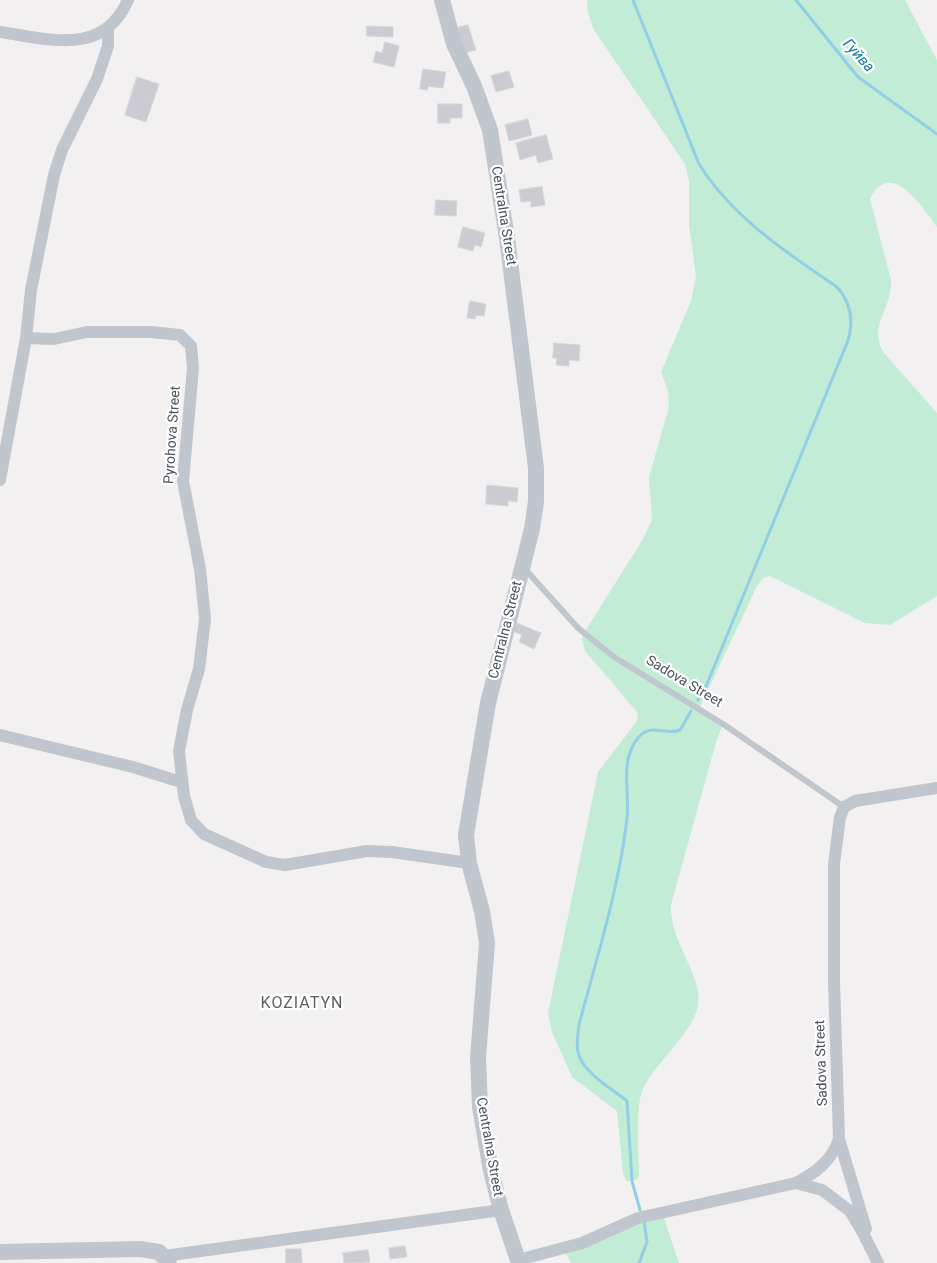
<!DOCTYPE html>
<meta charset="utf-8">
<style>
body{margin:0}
canvas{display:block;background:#f2f0f0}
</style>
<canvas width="937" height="1263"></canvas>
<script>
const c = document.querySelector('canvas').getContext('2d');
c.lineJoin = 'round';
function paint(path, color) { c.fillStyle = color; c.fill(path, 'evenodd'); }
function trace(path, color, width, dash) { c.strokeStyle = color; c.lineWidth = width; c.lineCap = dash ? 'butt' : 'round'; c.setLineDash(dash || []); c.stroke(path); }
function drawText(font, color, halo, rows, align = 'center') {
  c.font = font + ' Roboto,sans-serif'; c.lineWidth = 4.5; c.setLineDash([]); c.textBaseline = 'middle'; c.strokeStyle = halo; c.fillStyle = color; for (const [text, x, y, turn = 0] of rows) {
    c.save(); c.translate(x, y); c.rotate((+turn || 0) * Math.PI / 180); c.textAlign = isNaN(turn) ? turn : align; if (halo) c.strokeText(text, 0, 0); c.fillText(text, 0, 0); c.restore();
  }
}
paint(new Path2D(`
 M587,0H905L937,60V227C922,207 891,157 870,199L891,280C892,312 867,325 884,353L937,413V596L890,625L865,623L770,576L763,578L757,586L699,709L723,724L716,742L671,905C669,942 704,976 698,1006C691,1036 656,1061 643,1089C635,1106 639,1154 639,1176L636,1180L626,1181L623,1173L617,1111L572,1077L552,1032L548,1013L598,772L637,721L638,713L585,651L582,639L584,633L643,539L652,520L649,477L669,407L668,391L661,372L691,301L696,277L689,225V181L685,164L594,30L588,13Z
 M662,1212L679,1263H571L564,1249Z`), '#c2ecd5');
trace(new Path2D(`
 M633,0L699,164C732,217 787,253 837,287C852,304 854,323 847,343L707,684L698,700
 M796,0L858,77L937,134
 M640,1210L632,1181L627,1101C612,1089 581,1071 578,1052C576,1044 578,1034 579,1025C597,956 619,889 627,818C630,791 619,761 638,738C651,722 665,736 680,730L691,711
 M639,1263L647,1242L644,1221`), '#92cfe6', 3);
const building = new Path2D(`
 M468,25L476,50L464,53L457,28Z
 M367,26L393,27V37L367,36Z
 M385,42L399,46L394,67L373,62L376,51L382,53Z
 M423,69L446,72L443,88L428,86L427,90L420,89Z
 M509,71L514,87L496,92L491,76Z
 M137,77L159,84L146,122L125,115Z
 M438,104H462V118H450V123H438Z
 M528,119L532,135L509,141L505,125Z
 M546,135L553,159L538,163L536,155L520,160L516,143Z
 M542,187L545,205L531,207V201L521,202L519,190Z
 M436,200L457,201L456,216L435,215Z
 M463,227L485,233L481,247L475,245L473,251L458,247Z
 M470,301L486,304L484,316L476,315L475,319L467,318Z
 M554,343L580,345L579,361L569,360V366L556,365L557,358H553Z
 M487,485L518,488L517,502L508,501V506L486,504Z
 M517,623L541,633L534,649L519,642L522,635L513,631Z
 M405,1246L407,1257L390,1259L389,1248Z
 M286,1249H301L302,1263H286Z
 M368,1250L370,1262L344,1263L343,1253Z`);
paint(building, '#caccd2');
trace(building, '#d4d6db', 1);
trace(new Path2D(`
 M524,568L578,628L614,657L723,724L844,807`), '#bfc6cd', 6);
trace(new Path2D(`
 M0,32C49,39 103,57 128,0
 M26,338L54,339L87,332H151L180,335L191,346L193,368L183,481L200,569L205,619L199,669L187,710L179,751L184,796L191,820L204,834L266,862L285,865L367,851L392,852L469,863
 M0,480L26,338L31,290L54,175L62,150L97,79L108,46V30
 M0,735L133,767L181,782
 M839,1139L866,1229
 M796,1183C815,1173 832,1161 839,1139L834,981V864L840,817L844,807L855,801L937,788
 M164,1256L501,1210
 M518,1260L582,1243L638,1218L796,1183L822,1190L850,1211L861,1229L878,1263`), '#bfc6cd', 12);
trace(new Path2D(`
 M442,0L454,44L474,86L490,130L507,238L536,468V501L532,529L488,703L466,835L469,863L482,911L487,943L478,1058L480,1107L491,1171L501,1210L519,1263
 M0,1252L140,1249L159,1252L169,1263`), '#bfc6cd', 16);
drawText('14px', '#49525c', '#fff', [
 ["Centralna Street",503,216,81],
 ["Pyrohova Street",173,435,-86],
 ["Centralna Street",506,630,-76],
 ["Sadova Street",684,682,31],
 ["Sadova Street",822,1063,-92],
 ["Centralna Street",489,1147,80]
]);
drawText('italic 15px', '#177ba1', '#fff', [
 ["Гуйва",858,56,48]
]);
c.letterSpacing = '1px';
drawText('16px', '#5d5f64', '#fff', [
 ["KOZIATYN",302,1004]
]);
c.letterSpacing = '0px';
</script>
